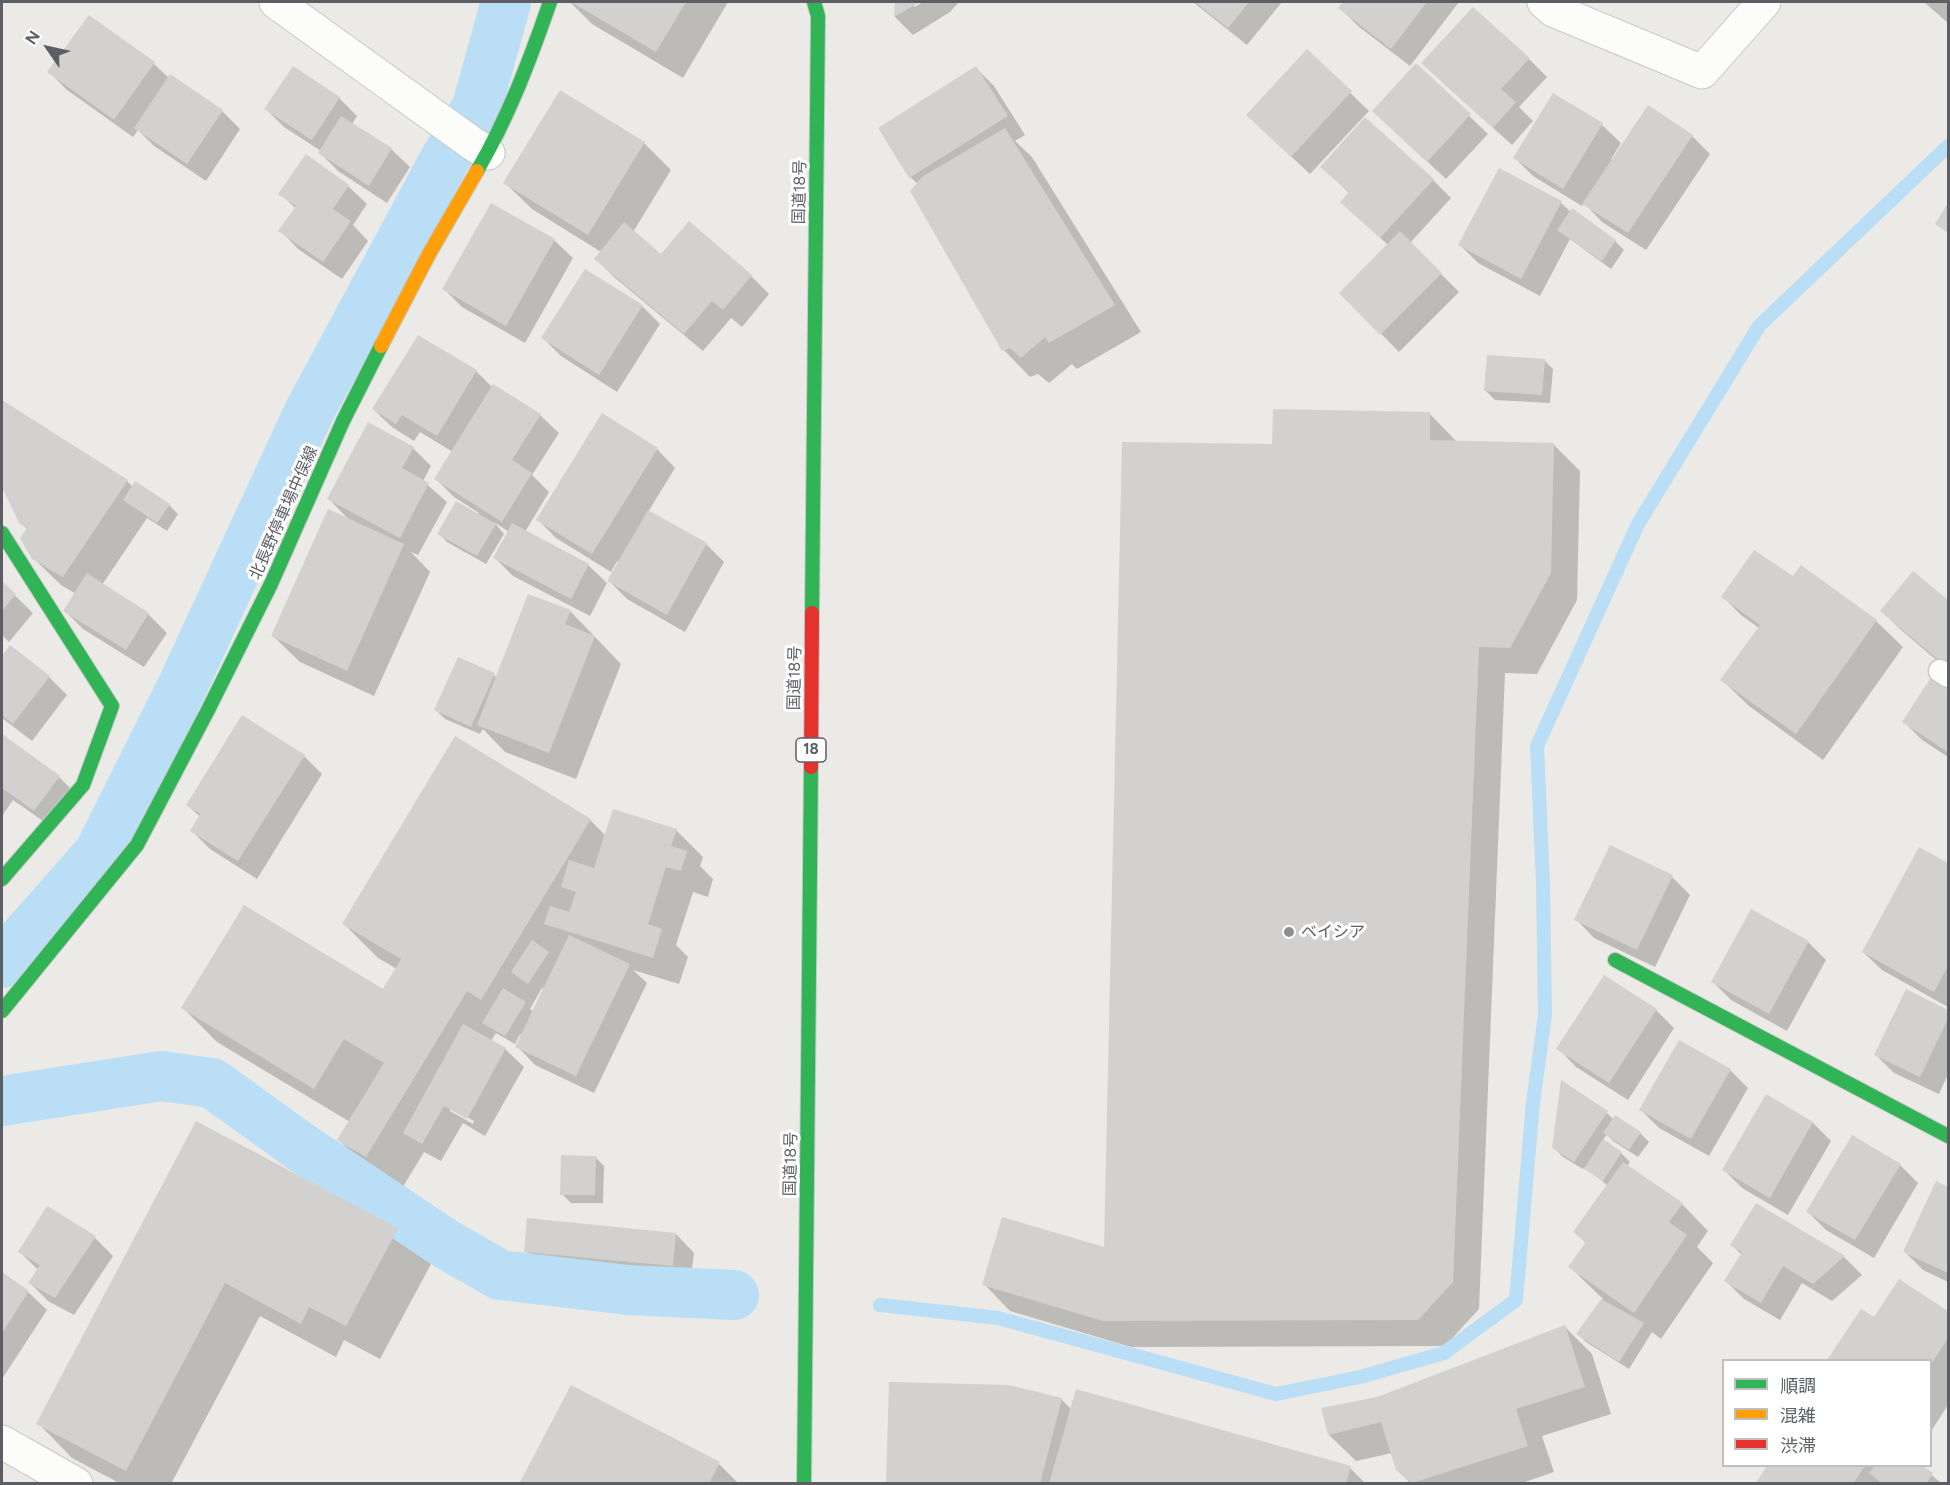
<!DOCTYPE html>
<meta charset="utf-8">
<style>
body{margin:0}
#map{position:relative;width:1950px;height:1485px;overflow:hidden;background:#ebeae6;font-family:Figtree,"Noto Sans JP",sans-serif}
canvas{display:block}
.frame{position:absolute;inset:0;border:3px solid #5b5f64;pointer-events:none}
.legend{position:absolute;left:1722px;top:1359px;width:210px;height:108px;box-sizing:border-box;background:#fff;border:2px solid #bdbfc1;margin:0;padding:8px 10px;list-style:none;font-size:18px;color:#5b5f64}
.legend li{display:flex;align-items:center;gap:12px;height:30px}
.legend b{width:30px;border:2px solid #bdbfc1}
.north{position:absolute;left:18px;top:18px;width:60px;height:60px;-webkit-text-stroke:4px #fff;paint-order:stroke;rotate:304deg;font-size:16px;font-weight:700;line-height:24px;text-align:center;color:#5b5f64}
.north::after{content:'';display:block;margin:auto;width:21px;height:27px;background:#5b5f64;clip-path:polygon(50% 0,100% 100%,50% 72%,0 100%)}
</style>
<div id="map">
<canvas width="1950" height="1485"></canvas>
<div class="frame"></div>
<ul class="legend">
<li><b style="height:8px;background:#30b455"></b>順調</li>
<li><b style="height:8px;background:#ff9f0a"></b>混雑</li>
<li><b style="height:8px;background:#e5322d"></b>渋滞</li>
</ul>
<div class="north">N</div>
</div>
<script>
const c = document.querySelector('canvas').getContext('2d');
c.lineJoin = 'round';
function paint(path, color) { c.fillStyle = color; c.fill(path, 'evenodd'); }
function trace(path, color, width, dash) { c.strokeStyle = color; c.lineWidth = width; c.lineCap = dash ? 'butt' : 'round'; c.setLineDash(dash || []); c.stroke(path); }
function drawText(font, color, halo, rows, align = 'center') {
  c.font = font + ' Figtree,"Noto Sans JP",sans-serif'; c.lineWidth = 6; c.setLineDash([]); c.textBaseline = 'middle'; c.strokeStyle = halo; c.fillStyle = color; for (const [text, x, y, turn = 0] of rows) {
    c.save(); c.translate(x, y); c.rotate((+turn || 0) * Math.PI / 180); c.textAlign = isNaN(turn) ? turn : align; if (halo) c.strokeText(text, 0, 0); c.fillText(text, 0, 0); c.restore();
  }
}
paint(new Path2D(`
 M570,2H728L683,78L592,24Z
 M897,2H917L914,3V7L923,2H959L950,12L913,35L895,17Z
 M1193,2H1282L1247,45Z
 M1345,2H1459L1410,66L1358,26L1340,8Z
 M1924,2H1948V23Z
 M89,17L154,64L169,78L222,111L240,129L206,181L154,146L138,130L133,137L67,90L49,72Z
 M1307,51L1369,111L1310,174L1266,133Z
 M1529,59L1547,77L1519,107L1533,121L1512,145L1441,81Z
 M1416,65L1488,134L1446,179L1392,129Z
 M976,68L994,86L1025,135L1015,141L1032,157L1141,332L1077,369L1072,364L1049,383L1038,374L1030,377L1004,350L918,184L910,177Z
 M1554,95L1602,125L1621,143L1611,159L1613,160L1692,136L1710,154L1646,250L1602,222L1584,203L1582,206L1533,176L1515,158Z
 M339,98L357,116L352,124L391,149L410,167L387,203L338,171L320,153L321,151L284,127L266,109Z
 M644,143L671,170L633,232L662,256L751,276L769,294L742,327L731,318L703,351L614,277L596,259L601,252L532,209L505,183Z
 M306,156L348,186L367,204L353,225L368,241L342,279L298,249L280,230L296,209L280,193Z
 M1322,167L1433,180L1451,198L1410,243L1459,292L1399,352L1341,293L1388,245L1361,220L1350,194Z
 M1499,170L1561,203L1571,212L1572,210L1615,241L1624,250L1611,269L1570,239L1540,296L1478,263L1460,245Z
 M554,240L573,258L525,343L462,307L444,289Z
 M642,306L660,324L617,392L561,356L543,338Z
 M1544,360L1553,369L1550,403L1495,400L1486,391Z
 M476,371L493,388L540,415L559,433L532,475L549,492L525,532L588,565L607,583L590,616L513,576L495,558L509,532L494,522L504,534L486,564L447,542L439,533L479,513L454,497L436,479L453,452L420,432L414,441L392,427L373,409Z
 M2,402L127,481L133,487L136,483L169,505L178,514L167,531L147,518L102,585L148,614L167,633L144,667L83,629L65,611L76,594L61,585L33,558L28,530L20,522L2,483Z
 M1430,414L1457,442L1553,444L1580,471L1577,600L1537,674L1505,673L1479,1309L1445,1346L1131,1347L1010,1311L984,1284L1105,1249L1273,446Z
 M413,448L431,466L423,481L447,502L418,555L411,552L430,572L374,696L300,662L273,636L350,521L329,499Z
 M657,449L675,468L648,512L706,544L724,562L685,632L627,599L609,581L619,563L617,561L611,572L556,538L538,520Z
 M1913,573L1948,602V670L1900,629L1882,611Z
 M1792,578L1876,621L1903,647L1823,760L1749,706L1722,680L1759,628L1741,615L1723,597Z
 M2,583L33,613L9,642L2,635Z
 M570,611L621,664L576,779L505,752L483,729L480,734L445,719L436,710L494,675L497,678Z
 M10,647L49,677L67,695L32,741L2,718V659Z
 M1933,678L1948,688V757L1922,740L1904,722Z
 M2,736L59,777L77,795L53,828L13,800L2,816Z
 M304,756L322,774L257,879L210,849L192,831L200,817L188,805Z
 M590,820L606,836L676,830L703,857L700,866L713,879L708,897L693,892L676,945L688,957L679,984L633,970L647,983L594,1093L535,1065L517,1046L522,1036L520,1034L515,1044L496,1033L491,1041L505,1049L524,1067L485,1136L463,1123L441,1161L424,1152L401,1190L373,1174L339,1140L350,1122L217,1042L183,1008L384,991L397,969L378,958L344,924ZM542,988L544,989L534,1012L530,1009ZM450,1107L474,1121L473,1124L450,1111Z
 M1611,847L1672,877L1690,895L1655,967L1594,938L1576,919Z
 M1920,849L1948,865V1007L1882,970L1863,952Z
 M1808,942L1826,960L1787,1031L1731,1000L1713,982Z
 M1906,991L1948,1012V1074L1939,1094L1894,1073L1876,1055Z
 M1656,1010L1674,1028L1628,1100L1576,1067L1558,1048Z
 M1730,1070L1748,1088L1709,1156L1659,1128L1641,1110Z
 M1766,1096L1813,1123L1831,1141L1788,1215L1742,1188L1724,1170Z
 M1607,1113L1613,1119L1640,1133L1649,1142L1638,1157L1613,1141L1607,1134L1603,1140L1621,1153L1630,1162L1627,1167L1682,1204L1708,1231L1697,1247L1713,1263L1661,1339L1652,1332L1629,1369L1586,1342L1578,1334L1603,1299L1570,1267L1586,1243L1575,1232L1608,1186L1585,1167L1583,1169L1563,1157L1554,1148Z
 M197,1123L397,1229L431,1264L380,1359L344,1340L336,1357L260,1316L171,1484H121L72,1458L38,1423Z
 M595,1157L604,1166L603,1203H571L562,1194Z
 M1900,1165L1918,1183L1874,1258L1826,1230L1808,1212Z
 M1937,1183L1948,1188V1282L1923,1270L1905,1252Z
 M1756,1205L1844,1257L1862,1275L1832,1301L1802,1283L1780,1320L1744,1299L1726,1281L1742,1255L1732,1245Z
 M47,1208L95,1238L113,1256L74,1315L48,1301L30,1283L38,1270L20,1252Z
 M676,1234L694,1253L690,1284L544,1270L526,1251Z
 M2,1274L28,1292L47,1310L2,1379Z
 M1899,1281L1948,1313V1405L1930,1433V1360H1829L1861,1311L1874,1319Z
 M1565,1327L1592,1354L1611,1414L1542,1436L1554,1472L1519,1484H1411L1397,1469L1392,1453L1356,1461L1329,1435L1377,1399Z
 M572,1387L719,1464L739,1484H521Z
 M1061,1399L1072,1410L1350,1468L1366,1484H887Z
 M1769,1466H1921L1941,1483L1757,1484Z`), '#0003');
trace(new Path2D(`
 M880,1305L998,1318L1276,1394L1360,1377L1444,1353L1516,1300L1533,1103L1545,1015L1543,884L1537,746L1638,524L1759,326L1948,146`), '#b9def6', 14);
trace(new Path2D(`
 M2,963L99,853L182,687L309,412L445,159L477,107L506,2
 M2,1101L161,1076L212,1083L298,1145L446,1244L500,1275L628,1290L734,1295`), '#b9def6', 50);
paint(new Path2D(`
 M571,2H686L656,52Z
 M895,2H920L894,17Z
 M1195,2H1249L1228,28Z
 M1343,2H1427L1391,49L1338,8Z
 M1473,7L1530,58L1501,89L1516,102L1493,128L1421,63Z
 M89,15L155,62L114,120L47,72Z
 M1307,49L1352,91L1291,157L1246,115Z
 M1416,63L1471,114L1427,162L1372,111Z
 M293,66L340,97L312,140L264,109Z
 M976,66L1008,116L909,178L878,128Z
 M170,74L223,110L187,164L134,128Z
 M560,90L645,142L588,235L503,183Z
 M1553,93L1603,123L1563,189L1513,158Z
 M1648,105L1693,135L1628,233L1582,204Z
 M341,116L392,148L369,186L318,153Z
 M1365,117L1434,179L1380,238L1340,202L1349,192L1320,167Z
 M1005,128L1115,305L1049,343L1045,337L1021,358L1010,348L1002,351L910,191L922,177Z
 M306,154L349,185L333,209L351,221L323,262L278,231L296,206L278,194Z
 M1499,168L1562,201L1521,279L1458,245Z
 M491,203L555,239L506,326L442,289Z
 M1948,203V233L1935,224Z
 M1572,208L1616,240L1602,261L1557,230Z
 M689,221L752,275L723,310L712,301L684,334L594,259L624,222L661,254Z
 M1400,231L1442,273L1380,335L1339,293Z
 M585,269L643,305L599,375L541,338Z
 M418,335L477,370L437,436L402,415L396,424L372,409Z
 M1487,355L1545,359L1542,395L1484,391Z
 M493,384L541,414L512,460L532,473L502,522L434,479Z
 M2,400L128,480L63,577L32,559L20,538L27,528L19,523L2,487Z
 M1273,409L1430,412V440L1554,443L1551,573L1510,648L1479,647L1453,1282L1418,1320L1103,1321L982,1285L1002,1217L1104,1247L1122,442L1272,444Z
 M602,413L658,448L592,554L536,520Z
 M368,422L414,447L402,468L429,483L400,538L327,499Z
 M135,481L170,504L157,523L123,500Z
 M456,501L496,524L477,556L437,534Z
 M328,509L404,544L347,671L271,636Z
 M648,510L707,543L667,615L607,581Z
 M512,523L589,564L571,599L493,558Z
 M1754,550L1793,576L1801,565L1877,620L1796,734L1720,680L1760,625L1721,597Z
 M1913,571L1948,600V668L1880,611Z
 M87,573L149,613L126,650L63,611Z
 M2,581L16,594L2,611Z
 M528,594L571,610L565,624L595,636L549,753L477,725Z
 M10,645L50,676L13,724L2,715V656Z
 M458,657L495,673L471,727L434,710Z
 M1932,676L1948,686V752L1902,722Z
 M242,715L305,755L238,861L190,831L200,814L186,805Z
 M2,734L60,776L34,811L2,788Z
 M455,736L591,819L481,1000L467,991L366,1157L337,1140L384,1063L344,1039L314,1089L181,1008L244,905L383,989L401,959L342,924Z
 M613,809L677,829L671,846L687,851L681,871L666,867L648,924L662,929L653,958L544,924L550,906L569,912L576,892L561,887L569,860L594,868Z
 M1610,845L1673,875L1637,950L1574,920Z
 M1919,847L1948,863V966L1934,992L1862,952Z
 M1751,909L1809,941L1769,1014L1711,982Z
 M569,935L630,964L576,1076L515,1047Z
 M532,940L549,952L528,984L511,972Z
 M1604,975L1657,1009L1609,1083L1556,1049Z
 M503,988L526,1002L505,1036L482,1023Z
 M1906,989L1948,1010V1019L1920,1077L1874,1055Z
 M463,1024L506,1048L467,1119L444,1106L422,1144L403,1133Z
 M1679,1040L1731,1069L1691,1139L1639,1110Z
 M1561,1080L1608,1111L1574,1162L1552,1148Z
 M1766,1094L1813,1122L1770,1198L1722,1170Z
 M1615,1115L1641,1132L1629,1150L1603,1133Z
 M196,1121L398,1228L346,1326L309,1307L301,1324L225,1283L126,1471L36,1424Z
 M1852,1135L1901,1164L1855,1240L1806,1212Z
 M1603,1139L1622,1152L1603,1181L1584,1169Z
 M561,1155L596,1156L595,1195H560Z
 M1623,1162L1683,1203L1669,1222L1687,1235L1634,1313L1568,1267L1586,1242L1573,1232Z
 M1936,1181L1948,1187V1273L1903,1252Z
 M1756,1203L1845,1256L1813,1284L1783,1266L1761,1303L1724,1281L1742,1252L1730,1245Z
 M47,1206L96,1236L55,1298L28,1283L40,1265L18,1252Z
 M527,1218L676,1233L673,1266L524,1252Z
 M2,1272L29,1291L2,1333Z
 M1899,1279L1948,1311V1338L1930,1366V1360H1827L1861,1309L1874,1317Z
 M1601,1299L1644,1323L1619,1362L1576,1334Z
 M1565,1325L1585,1387L1516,1409L1528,1446L1412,1483L1396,1470L1381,1422L1328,1435L1321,1408L1377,1397Z
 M889,1382L1009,1385L1062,1398L1040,1484H886Z
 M571,1385L720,1462L709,1484H519Z
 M1076,1389L1351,1466L1346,1484H1049Z
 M1767,1466H1865L1853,1484H1755Z
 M1875,1466H1923L1933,1473L1926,1484H1883L1869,1473Z`), '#d2d1cf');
const lane = new Path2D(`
 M1940,671L1948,676`);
const street = new Path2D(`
 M276,2L473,144L488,153
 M1544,2L1553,10L1702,72L1764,2
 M2,1442L76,1484`);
const fast = new Path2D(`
 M477,171C508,118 530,60 550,2
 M2,533L112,706L83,785L2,879
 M812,613L818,16L814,2
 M1615,960L1948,1136
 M2,1011L137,845L208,710L271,584L343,421L381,346
 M804,1484L811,767`);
const slow = new Path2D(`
 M381,346L429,254L477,171`);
const jam = new Path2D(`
 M811,767L812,613`);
trace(lane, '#c8c8c8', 25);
trace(street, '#c8c8c8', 35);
trace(fast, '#c8c8c8', 16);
trace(slow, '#c8c8c8', 16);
trace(jam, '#c8c8c8', 16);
trace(lane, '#fcfcfb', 22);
trace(street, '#fcfcfb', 33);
trace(fast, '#30b455', 14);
trace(slow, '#ff9f0a', 14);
trace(jam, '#e5322d', 14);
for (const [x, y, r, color] of [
 [1289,932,6,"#8d9092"]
]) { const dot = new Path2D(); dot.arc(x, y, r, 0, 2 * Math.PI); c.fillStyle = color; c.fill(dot); trace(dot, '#fff', 2); }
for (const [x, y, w] of [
 [811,750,30]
]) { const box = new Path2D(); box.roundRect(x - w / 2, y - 12, w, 24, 4.5); c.fillStyle = '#fff'; c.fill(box); trace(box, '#5b5f64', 1.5); }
drawText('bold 15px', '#5b5f64', null, [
 ["18",811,750]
]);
drawText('16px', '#5b5f64', '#fff', [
 ["国道18号",800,192,-89],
 ["北長野停車場中俣線",284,513,-66],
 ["国道18号",795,678,-89],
 ["国道18号",791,1164,-89]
]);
drawText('16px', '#5b5f64', '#fff', [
 ["ベイシア",1301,932]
], 'left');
</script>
